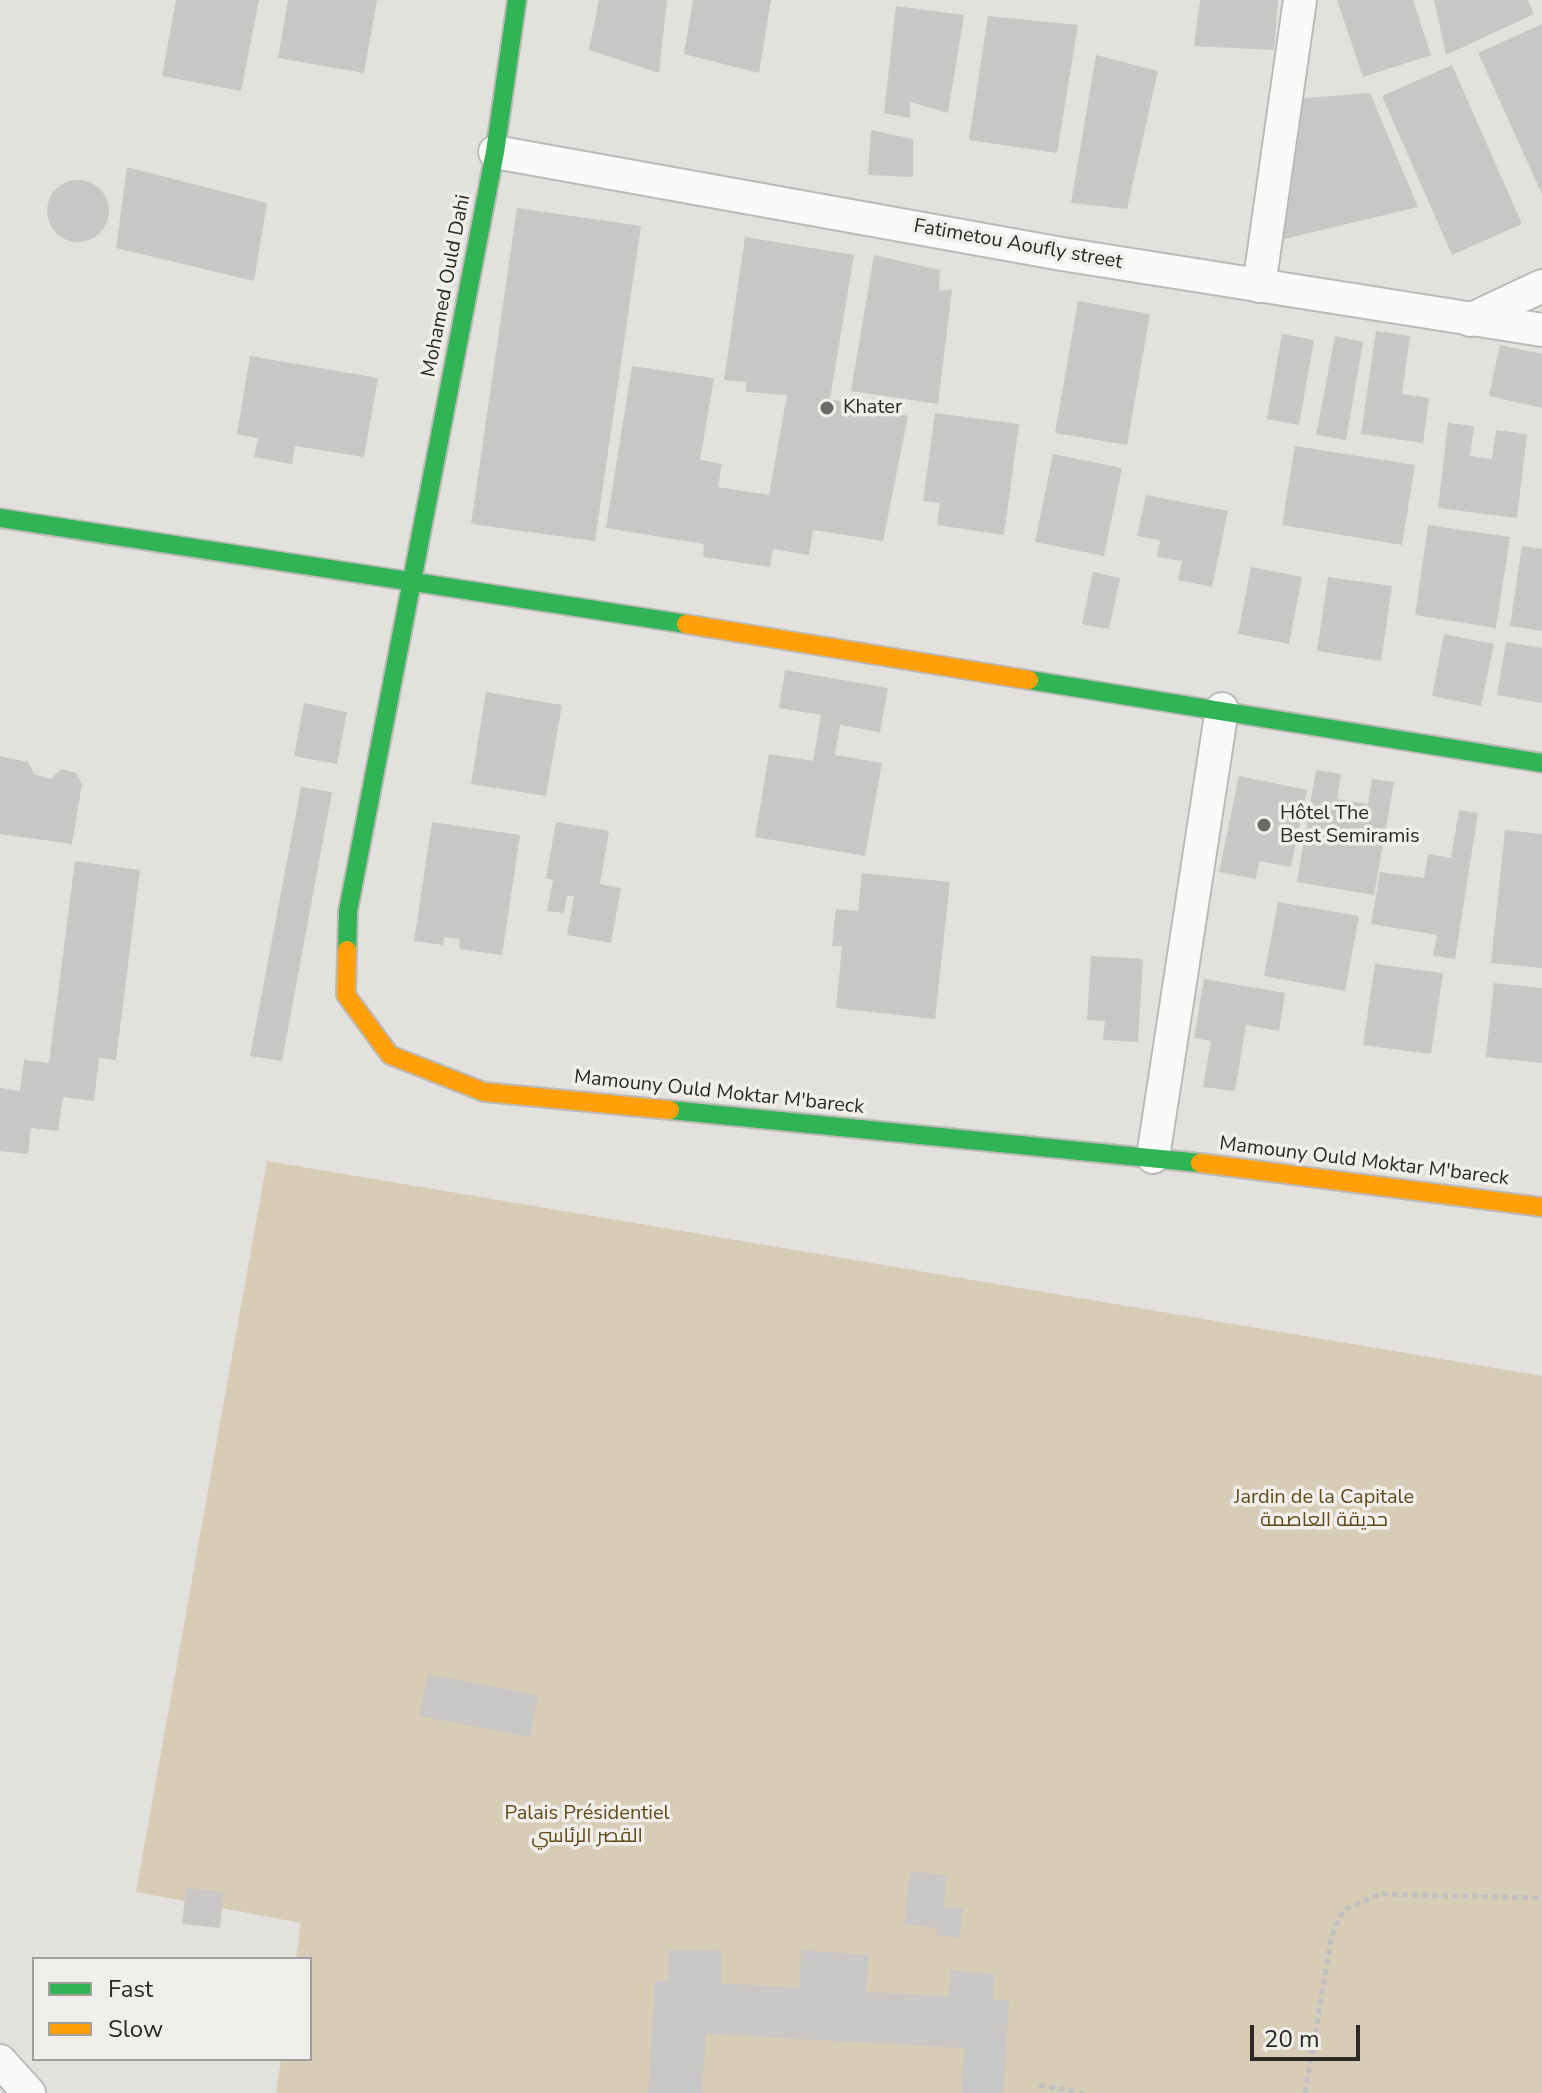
<!DOCTYPE html>
<meta charset="utf-8">
<style>
body{margin:0}
#map{position:relative;width:1542px;height:2093px;overflow:hidden;background:#e3e1de;font-family:"Nunito Sans",sans-serif}
canvas{display:block}
.legend{position:absolute;left:32px;top:1957px;width:280px;height:104px;box-sizing:border-box;background:#f1efeb;border:2px solid #a2a09d;margin:0;padding:10px 14px;list-style:none;font-size:24px;color:#2b2a29}
.legend li{display:flex;align-items:center;gap:16px;height:40px}
.legend b{width:40px;border:2px solid #a2a09d}
.scale{position:absolute;left:1250px;top:2025px;width:110px;height:36px;box-sizing:border-box;border:4px solid #2b2a29;border-top:0;padding-left:10px;font-size:24px;line-height:28px;white-space:nowrap;color:#2b2a29;-webkit-text-stroke:6px #f1efeb;paint-order:stroke}
</style>
<div id="map">
<canvas width="1542" height="2093"></canvas>
<ul class="legend">
<li><b style="height:10px;background:#30b455"></b>Fast</li>
<li><b style="height:10px;background:#ff9f0a"></b>Slow</li>
</ul>
<div class="scale">20 m</div>
</div>
<script>
const c = document.querySelector('canvas').getContext('2d');
c.lineJoin = 'round';
function paint(path, color) { c.fillStyle = color; c.fill(path, 'evenodd'); }
function trace(path, color, width, dash) { c.strokeStyle = color; c.lineWidth = width; c.lineCap = dash ? 'butt' : 'round'; c.setLineDash(dash || []); c.stroke(path); }
function drawText(font, color, halo, rows, align = 'center') {
  c.font = font + ' "Nunito Sans",Cairo,sans-serif'; c.lineWidth = 7; c.setLineDash([]); c.textBaseline = 'middle'; c.strokeStyle = halo; c.fillStyle = color; for (const [text, x, y, turn = 0] of rows) {
    c.save(); c.translate(x, y); c.rotate((+turn || 0) * Math.PI / 180); c.textAlign = isNaN(turn) ? turn : align; if (halo) c.strokeText(text, 0, 0); c.fillText(text, 0, 0); c.restore();
  }
}
paint(new Path2D(`
 M267,1161L1542,1376V2093H276L281,2059H310V1959H296L301,1923L136,1892Z`), '#d7ccb6');
paint(new Path2D(`
 M176,0H259L241,91L162,76Z
 M288,0H377L364,73L278,58Z
 M599,0H667L659,73L589,50Z
 M693,0H771L759,73L684,54Z
 M1200,0H1278L1274,50L1194,46Z
 M1337,0H1413L1431,55L1363,77Z
 M1434,0H1528L1534,14L1446,55Z
 M896,6L964,15L948,113L910,102V118L884,113Z
 M988,16L1078,25L1057,153L969,140Z
 M1542,24V194L1478,53Z
 M1096,55L1158,71L1127,209L1071,203Z
 M1452,65L1522,224L1452,255L1382,96Z
 M1370,93L1418,207L1280,240L1294,99Z
 M871,130L913,139V177L868,175Z
 M127,167L267,203L254,281L116,248Z
 M47 211a31 31 0 1 1 62 0a31 31 0 1 1-62 0Z
 M517,208L641,226L595,541L471,524Z
 M745,237L854,255L830,399L908,416L883,541L813,530L809,555L773,549L770,567L703,557L704,544L606,528L632,366L714,378L700,460L722,464L718,487L769,495L787,395L746,392V382L724,380Z
 M874,255L940,270L939,291L952,289L938,404L851,391Z
 M1078,301L1150,314L1127,445L1055,433Z
 M1376,331L1410,336L1402,394L1429,398L1423,443L1361,434Z
 M1282,334L1314,340L1299,425L1267,419Z
 M1335,336L1363,342L1346,440L1316,435Z
 M1500,345L1542,354V408L1489,396Z
 M250,356L378,378L364,457L295,446L292,464L254,457L258,438L237,434Z
 M935,413L1019,424L1004,535L937,525L940,503L923,501Z
 M1448,423L1474,426L1470,456L1492,459L1496,430L1527,434L1517,518L1438,508Z
 M1295,446L1415,465L1402,545L1282,525Z
 M1053,454L1122,468L1104,556L1035,542Z
 M1146,495L1228,511L1212,587L1178,580L1182,561L1157,557L1160,540L1137,536Z
 M1428,525L1510,537L1496,628L1415,615Z
 M1522,546L1542,549V631L1510,626Z
 M1251,567L1302,577L1289,644L1238,634Z
 M1093,572L1120,578L1109,629L1082,624Z
 M1328,577L1392,586L1381,661L1317,651Z
 M1444,634L1494,644L1481,706L1432,696Z
 M1506,642L1542,648V703L1497,695Z
 M785,670L888,688L880,732L840,725L835,755L882,763L865,856L755,837L769,754L813,761L821,715L779,708Z
 M486,692L562,705L546,796L471,784Z
 M304,703L347,712L337,764L294,756Z
 M0,756L28,762L34,774L51,779L61,769L76,773L82,784L72,844L0,834Z
 M1316,770L1341,774L1337,799L1368,804L1372,779L1394,782L1374,895L1297,882Z
 M1239,776L1307,790L1291,867L1259,861L1256,879L1219,872Z
 M301,787L332,792L282,1061L250,1056Z
 M1459,810L1478,813L1455,959L1433,956L1437,935L1371,924L1380,872L1424,878L1428,854L1451,858Z
 M432,822L520,835L502,955L459,949L460,939L444,937L443,945L414,941Z
 M556,822L609,831L600,884L621,888L611,943L567,935L574,896H567L564,913L547,911L553,880L546,878Z
 M1505,830L1542,834V968L1491,963Z
 M75,861L140,870L116,1060L99,1058L94,1101L63,1097L58,1131L31,1128L28,1154L0,1151V1088L20,1091L24,1060L49,1063Z
 M862,873L950,882L935,1019L836,1008L842,946H832L836,909L858,911Z
 M1278,902L1359,916L1345,991L1264,976Z
 M1091,956L1143,959L1138,1042L1103,1040L1105,1021L1087,1020Z
 M1375,964L1443,973L1431,1054L1363,1045Z
 M1204,979L1285,993L1279,1031L1246,1025L1235,1091L1203,1087L1211,1041L1194,1038Z
 M1494,983L1542,988V1063L1486,1057Z
 M427,1674L538,1695L530,1737L419,1716Z
 M910,1871L947,1875L944,1907L963,1908L960,1938L935,1935L936,1928L904,1924Z
 M186,1888L224,1892L220,1928L182,1924Z
 M669,1950L722,1951L721,1983L799,1988L801,1950L869,1955L866,1992L948,1996L951,1970L995,1974L993,2000H1009L1004,2093H961L964,2048L706,2034L702,2093H648L655,1981L668,1982Z`), '#c9c7c5');
const street = new Path2D(`
 M495,152L1062,254L1542,330
 M1259,286L1300,0
 M1470,320L1542,286
 M1153,1157L1222,709
 M0,2061L29,2093`);
const fast = new Path2D(`
 M0,518L686,624
 M1029,680L1542,763
 M347,950L348,911L495,152L517,0
 M670,1110L1200,1163`);
const slow = new Path2D(`
 M686,624L1029,680
 M347,950L346,995L390,1055L484,1092L670,1110
 M1200,1163L1542,1207`);
trace(street, '#bcbab9', 36);
trace(fast, '#bcbab9', 22);
trace(slow, '#bcbab9', 22);
trace(new Path2D(`
 M1039,2085L1083,2093
 M1305,2093L1332,1935L1343,1910L1381,1894L1542,1898`), '#c0c0c0', 5, [6, 4]);
trace(street, '#fbfafa', 32);
trace(fast, '#30b455', 18);
trace(slow, '#ff9f0a', 18);
for (const [x, y, r, color] of [
 [827,408,8,"#6b6a68"],
 [1264,825,8,"#6b6a68"]
]) { const dot = new Path2D(); dot.arc(x, y, r, 0, 2 * Math.PI); c.fillStyle = color; c.fill(dot); trace(dot, '#f1efeb', 3); }
drawText('20px', '#2b2a29', '#f1efeb', [
 ["Fatimetou Aoufly street",1018,245,10],
 ["Mohamed Ould Dahi",447,286,-79],
 ["Mamouny Ould Moktar M'bareck",719,1093,6],
 ["Mamouny Ould Moktar M'bareck",1364,1162,7]
]);
drawText('20px', '#2b2a29', '#f1efeb', [
 ["Khater",843,408],
 ["Hôtel The",1280,814],
 ["Best Semiramis",1280,837]
], 'left');
drawText('20px', '#624a19', '#f1efeb', [
 ["Jardin de la Capitale",1324,1498],
 ["حديقة العاصمة",1324,1521],
 ["Palais Présidentiel",587,1814],
 ["القصر الرئاسي",587,1837]
]);
</script>
